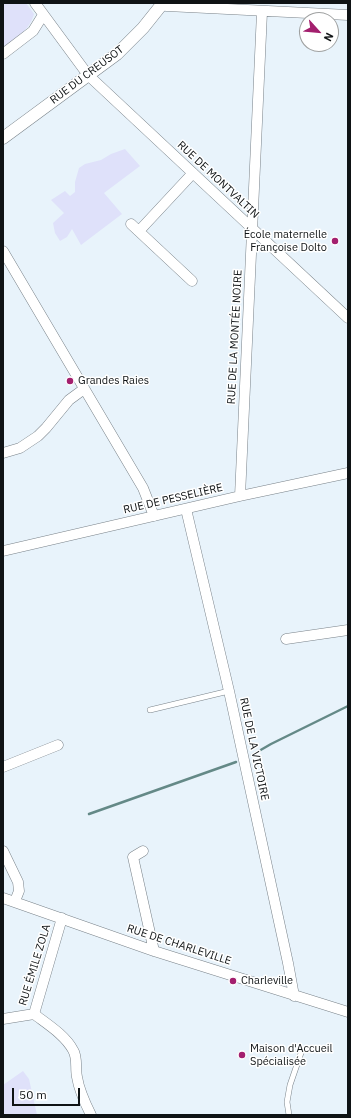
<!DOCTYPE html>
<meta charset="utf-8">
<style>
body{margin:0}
#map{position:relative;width:351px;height:1118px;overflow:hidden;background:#e8f3fb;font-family:"IBM Plex Sans",sans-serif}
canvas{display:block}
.frame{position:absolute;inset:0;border:4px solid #0f1315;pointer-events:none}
.north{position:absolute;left:299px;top:12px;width:40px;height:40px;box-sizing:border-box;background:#fff;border:1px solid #9fa1a1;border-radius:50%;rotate:117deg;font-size:11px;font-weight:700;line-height:16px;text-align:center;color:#0f1315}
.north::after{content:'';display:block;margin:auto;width:14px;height:18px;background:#a31f6e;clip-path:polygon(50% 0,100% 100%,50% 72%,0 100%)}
.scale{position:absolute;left:12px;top:1088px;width:68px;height:18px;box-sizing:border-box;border:2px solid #0f1315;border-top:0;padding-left:5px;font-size:12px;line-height:14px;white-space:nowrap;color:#0f1315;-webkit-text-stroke:3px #fff;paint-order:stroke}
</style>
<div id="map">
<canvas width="351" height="1118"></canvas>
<div class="frame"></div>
<div class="north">N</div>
<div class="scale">50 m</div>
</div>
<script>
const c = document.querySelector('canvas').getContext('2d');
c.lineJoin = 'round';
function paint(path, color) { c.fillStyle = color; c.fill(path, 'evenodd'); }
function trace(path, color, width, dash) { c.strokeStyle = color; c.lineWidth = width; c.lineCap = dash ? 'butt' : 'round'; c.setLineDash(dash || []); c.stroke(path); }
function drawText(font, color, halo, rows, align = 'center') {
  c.font = font + ' "IBM Plex Sans",sans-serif'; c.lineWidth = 3; c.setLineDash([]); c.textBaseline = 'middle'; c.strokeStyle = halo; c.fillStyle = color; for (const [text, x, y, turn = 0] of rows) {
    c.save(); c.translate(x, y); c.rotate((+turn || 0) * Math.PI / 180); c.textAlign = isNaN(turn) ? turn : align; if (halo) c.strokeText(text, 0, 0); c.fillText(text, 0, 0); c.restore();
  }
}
paint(new Path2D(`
 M3,3H26L34,14C29,31 17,37 3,47Z
 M125,149L140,166L104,193L122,214L81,245L72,229L67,237L60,241L55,233L53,223L64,213L51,200L65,191L70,196L75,192V182L79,168L85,164L101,160L111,154Z
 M23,1071L29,1079L37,1115H3V1085Z`), '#dfe1fa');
trace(new Path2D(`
 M252,755L271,744L348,706
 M89,814L236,762`), '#648987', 2.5);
const service = new Path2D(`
 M150,710L229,691
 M289,1115L287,1102L290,1085L301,1053`);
const minor = new Path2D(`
 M35,3L88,75L348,318
 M162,5L167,6L348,15
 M3,54L33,31L43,15
 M131,224L192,281
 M139,231L193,173
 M3,251L143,488L154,516
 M3,453L20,448L38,436L46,428L69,400L84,389
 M240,496L262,12
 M186,509L229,691L288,963L294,996
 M3,551L240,496L348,473
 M286,639L348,630
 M3,767L58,745
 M3,851L18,882L19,891L15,901
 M143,851L133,857L154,951
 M3,898L154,951L348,1012
 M34,1014C47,1024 65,1035 73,1050C78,1058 75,1068 77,1077C79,1090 85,1103 91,1115
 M3,1019L34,1014L62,918`);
const tertiary = new Path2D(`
 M3,138L117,54L143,28L163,3`);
trace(service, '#798289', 6);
trace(minor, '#798289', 11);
trace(tertiary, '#798289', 13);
trace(service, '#fff', 5);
trace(minor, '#fff', 10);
trace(tertiary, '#fff', 12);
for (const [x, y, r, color] of [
 [335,241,4,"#a31f6e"],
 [70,381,4,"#a31f6e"],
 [233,981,4,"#a31f6e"],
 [242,1055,4,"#a31f6e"]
]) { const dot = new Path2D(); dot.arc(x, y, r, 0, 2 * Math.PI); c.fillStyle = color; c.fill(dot); trace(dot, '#fff', 1.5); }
drawText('11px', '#0f1315', '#fff', [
 ["RUE DU CREUSOT",87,75,-37],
 ["RUE DE MONTVALTIN",218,180,43],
 ["RUE DE LA MONTÉE NOIRE",235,337,-87],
 ["RUE DE PESSELIÈRE",173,499,-13],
 ["RUE DE LA VICTOIRE",254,749,78],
 ["RUE DE CHARLEVILLE",179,945,18],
 ["RUE ÉMILE ZOLA",35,965,-73]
]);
drawText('11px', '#0f1315', '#fff', [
 ["École maternelle",327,235,"right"],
 ["Françoise Dolto",327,248,"right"],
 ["Grandes Raies",78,381],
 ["Charleville",241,981],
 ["Maison d'Accueil",250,1049],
 ["Spécialisée",250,1062]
], 'left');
</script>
